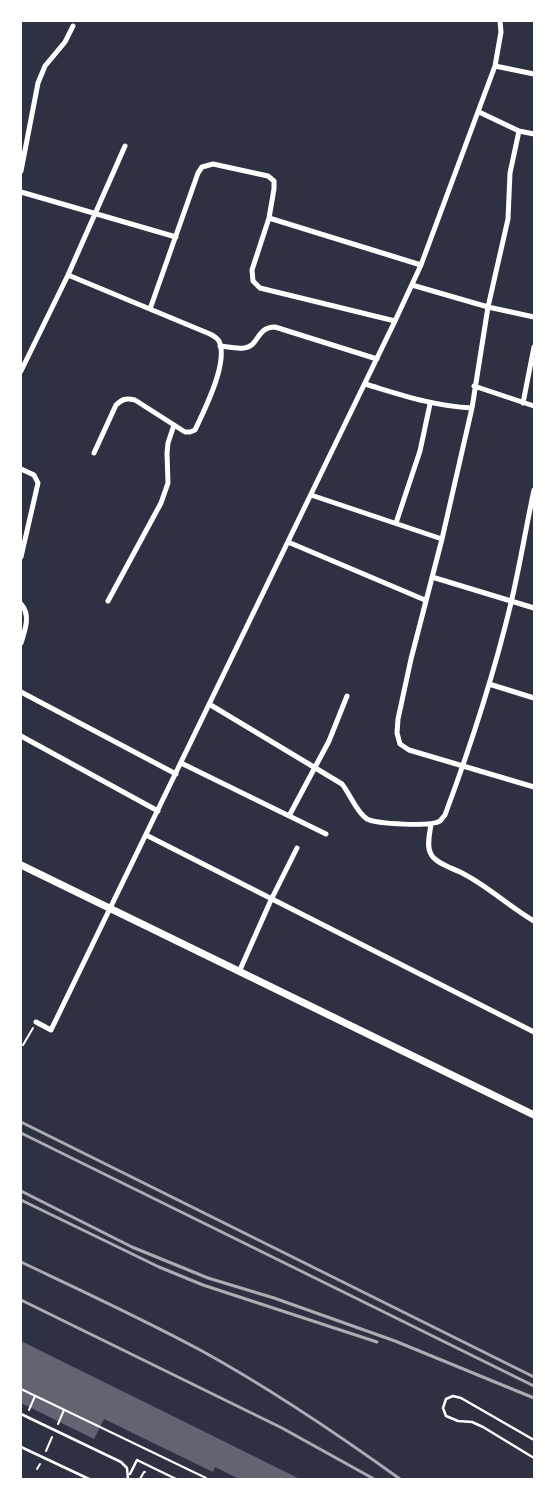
<!DOCTYPE html>
<style>
body{margin:0}
#map{position:relative;width:555px;height:1500px;overflow:hidden;background:#2d3142;font-family:"Fira Sans",sans-serif}
canvas{display:block}
.frame{position:absolute;inset:0;border:22px solid #fff;pointer-events:none}
</style>
<div id="map">
<canvas width="555" height="1500"></canvas>
<div class="frame"></div>
</div>
<script>
const c = document.querySelector('canvas').getContext('2d');
c.lineJoin = 'round';
function paint(path, color) { c.fillStyle = color; c.fill(path, 'evenodd'); }
function trace(path, color, width, dash) { c.strokeStyle = color; c.lineWidth = width; c.lineCap = dash ? 'butt' : 'round'; c.setLineDash(dash || []); c.stroke(path); }
paint(new Path2D(`
 M21,1341L300,1479H239L215,1467L213,1472L104,1419L94,1439L21,1403Z`), '#626471');
trace(new Path2D(`
 M23,1045L33,1028
 M21,1389L206,1478
 M29,1410L35,1396
 M58,1424L64,1410
 M46,1451L52,1437
 M37,1469L40,1464
 M140,1479L144,1472H145`), '#fff', 2);
trace(new Path2D(`
 M21,1414L121,1462L127,1468L128,1479
 M534,1440L461,1398L453,1396L446,1399L443,1408L446,1416L458,1421L472,1422L483,1427L534,1458
 M21,1447L89,1479
 M130,1474L137,1460L176,1479`), '#fff', 2.5);
trace(new Path2D(`
 M495,66L534,74
 M479,112L519,131L534,134
 M519,131L510,173L508,219L488,307L472,408L442,539L411,659L398,719L397,733L400,744L409,750L534,787
 M21,171L38,83L45,66L65,42L73,26
 M21,192L176,237
 M269,218L421,265
 M68,275L210,334C214,336 217,338 219,341C229,362 204,411 195,430L190,432H185L135,400C126,398 122,399 116,405L94,453
 M412,285L488,307L534,317
 M150,309L198,173L202,167L213,164L268,176L274,181V189L269,218L252,270L253,281L260,288L395,321
 M220,346C228,347 237,349 244,348C259,347 256,327 275,327L377,359
 M21,371L68,275L125,146
 M365,384C402,395 433,406 472,408
 M474,386L534,406
 M523,403L534,347
 M21,469L34,475L38,483L21,557
 M311,495L442,539
 M396,523L420,451L430,404
 M288,542L425,600
 M432,577L534,608
 M108,601L161,503L168,483L167,453L168,443L174,425
 M21,604C31,615 25,630 21,643
 M489,684L534,698
 M21,692L176,774
 M209,704L342,784C350,794 357,813 367,819C377,824 431,827 440,821C442,819 443,817 445,815C471,745 494,674 511,603C520,565 526,527 534,490
 M21,736L158,811
 M181,763L326,834
 M289,816L329,741L347,696
 M431,824C430,833 426,846 431,854C435,863 452,868 460,872C487,885 508,906 534,921
 M146,835L534,1032
 M239,972L271,900L297,848
 M36,1022L51,1030L395,321L421,265L495,66L501,32L500,21`), '#fff', 5);
trace(new Path2D(`
 M21,865L534,1115`), '#fff', 7);
trace(new Path2D(`
 M21,1122L534,1377
 M21,1133L534,1386
 M21,1191L132,1247L208,1278L274,1298L395,1341L534,1398
 M21,1200L159,1267L203,1285L377,1342
 M21,1262C82,1291 143,1319 202,1351C271,1389 336,1433 400,1479
 M21,1300L282,1428L374,1479`), '#abadb3', 3);
</script>
